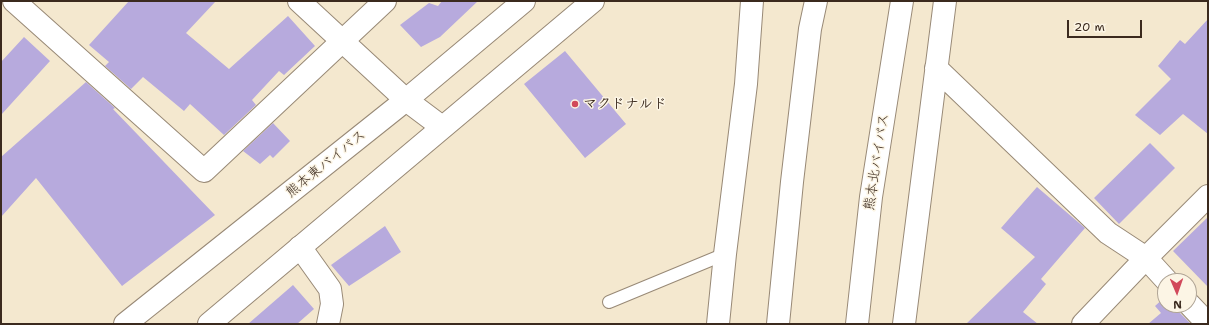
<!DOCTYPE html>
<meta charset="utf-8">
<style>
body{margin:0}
#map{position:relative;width:1209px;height:325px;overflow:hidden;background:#f4e8cf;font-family:"Shantell Sans",sans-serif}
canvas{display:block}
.frame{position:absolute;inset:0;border:2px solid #3b2a1e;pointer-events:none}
.north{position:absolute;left:1157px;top:273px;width:40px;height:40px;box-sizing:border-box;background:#fcf5e5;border:1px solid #afa495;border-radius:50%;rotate:178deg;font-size:11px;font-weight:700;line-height:16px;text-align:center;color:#3b2a1e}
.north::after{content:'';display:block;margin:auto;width:14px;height:18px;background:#d1495b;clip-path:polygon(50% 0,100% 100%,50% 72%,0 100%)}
.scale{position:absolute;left:1067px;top:20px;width:75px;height:18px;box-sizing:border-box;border:2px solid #3b2a1e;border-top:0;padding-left:5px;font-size:12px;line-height:14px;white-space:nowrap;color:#3b2a1e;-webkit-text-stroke:3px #fcf5e5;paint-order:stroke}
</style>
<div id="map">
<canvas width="1209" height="325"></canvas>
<div class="frame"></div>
<div class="north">N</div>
<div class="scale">20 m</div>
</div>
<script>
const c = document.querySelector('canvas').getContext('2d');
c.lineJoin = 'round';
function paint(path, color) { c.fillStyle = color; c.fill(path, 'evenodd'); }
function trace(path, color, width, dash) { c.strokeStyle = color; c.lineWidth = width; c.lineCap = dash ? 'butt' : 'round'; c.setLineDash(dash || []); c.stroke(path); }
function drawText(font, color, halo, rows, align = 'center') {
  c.font = font + ' "Shantell Sans","Klee One",sans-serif'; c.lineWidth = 3; c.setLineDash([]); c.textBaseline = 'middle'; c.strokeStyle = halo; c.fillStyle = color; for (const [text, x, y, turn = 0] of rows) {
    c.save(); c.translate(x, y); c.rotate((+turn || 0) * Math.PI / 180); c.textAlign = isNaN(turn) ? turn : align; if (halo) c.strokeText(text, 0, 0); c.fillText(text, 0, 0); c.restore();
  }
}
paint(new Path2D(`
 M129,1H216L186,33L229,69L288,16L315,46L284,75L279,71L252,100L256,105L224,135L190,104L184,111L143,77L131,89L105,66L109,62L89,45Z
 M442,1H478L440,37L421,47L400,25L429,3L438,6Z
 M1208,19V134L1183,114L1160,135L1135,115L1171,79L1158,66L1180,40L1185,44Z
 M24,37L50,61L1,115V62Z
 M565,51L626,124L585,158L524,84Z
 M86,82L115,108L113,109L215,215L122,286L36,178L1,217V157Z
 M273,123L290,141L273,158L270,155L260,164L243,151Z
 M1150,143L1175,168L1119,224L1094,198Z
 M1037,187L1085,228L1041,279L1046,284L1023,312L1038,324H966L1035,257L1001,228Z
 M1208,217V287L1173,251Z
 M385,226L401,252L349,286L331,265Z
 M293,285L314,309L297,324H248Z
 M1165,297V305H1177L1180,313L1191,324H1148L1161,313L1155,306Z`), '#b7aadd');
const lane = new Path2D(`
 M609,302L725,254`);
const street = new Path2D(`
 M14,1L204,171L385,1
 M936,68L1108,233L1146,258L1167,281
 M300,247L330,289L332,304L328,324
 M1189,304L1208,324
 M718,324L725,254L746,84L752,1
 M904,324L945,1
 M1083,324L1146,258L1208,196`);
const secondary = new Path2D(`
 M299,1L406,100L442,127`);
const highway = new Path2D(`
 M125,324L406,100L524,1
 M209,324L593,1
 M778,324L792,182L810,29L816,1
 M857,324L871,197L902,1`);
trace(lane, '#988976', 14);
trace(street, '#988976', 24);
trace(secondary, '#988976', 24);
trace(highway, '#988976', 24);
trace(lane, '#fff', 12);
trace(street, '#fff', 22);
trace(secondary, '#fff', 22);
trace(highway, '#fff', 22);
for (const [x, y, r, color] of [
 [575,104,4,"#d1495b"]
]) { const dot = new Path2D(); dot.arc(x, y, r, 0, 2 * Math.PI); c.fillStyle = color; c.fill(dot); trace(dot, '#fcf5e5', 1.5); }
drawText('bold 14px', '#3b2a1e', '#fcf5e5', [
 ["マクドナルド",583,104]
], 'left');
drawText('14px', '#3b2a1e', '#fcf5e5', [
 ["熊本北バイパス",877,162,-81],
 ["熊本東バイパス",326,164,-39]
]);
</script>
